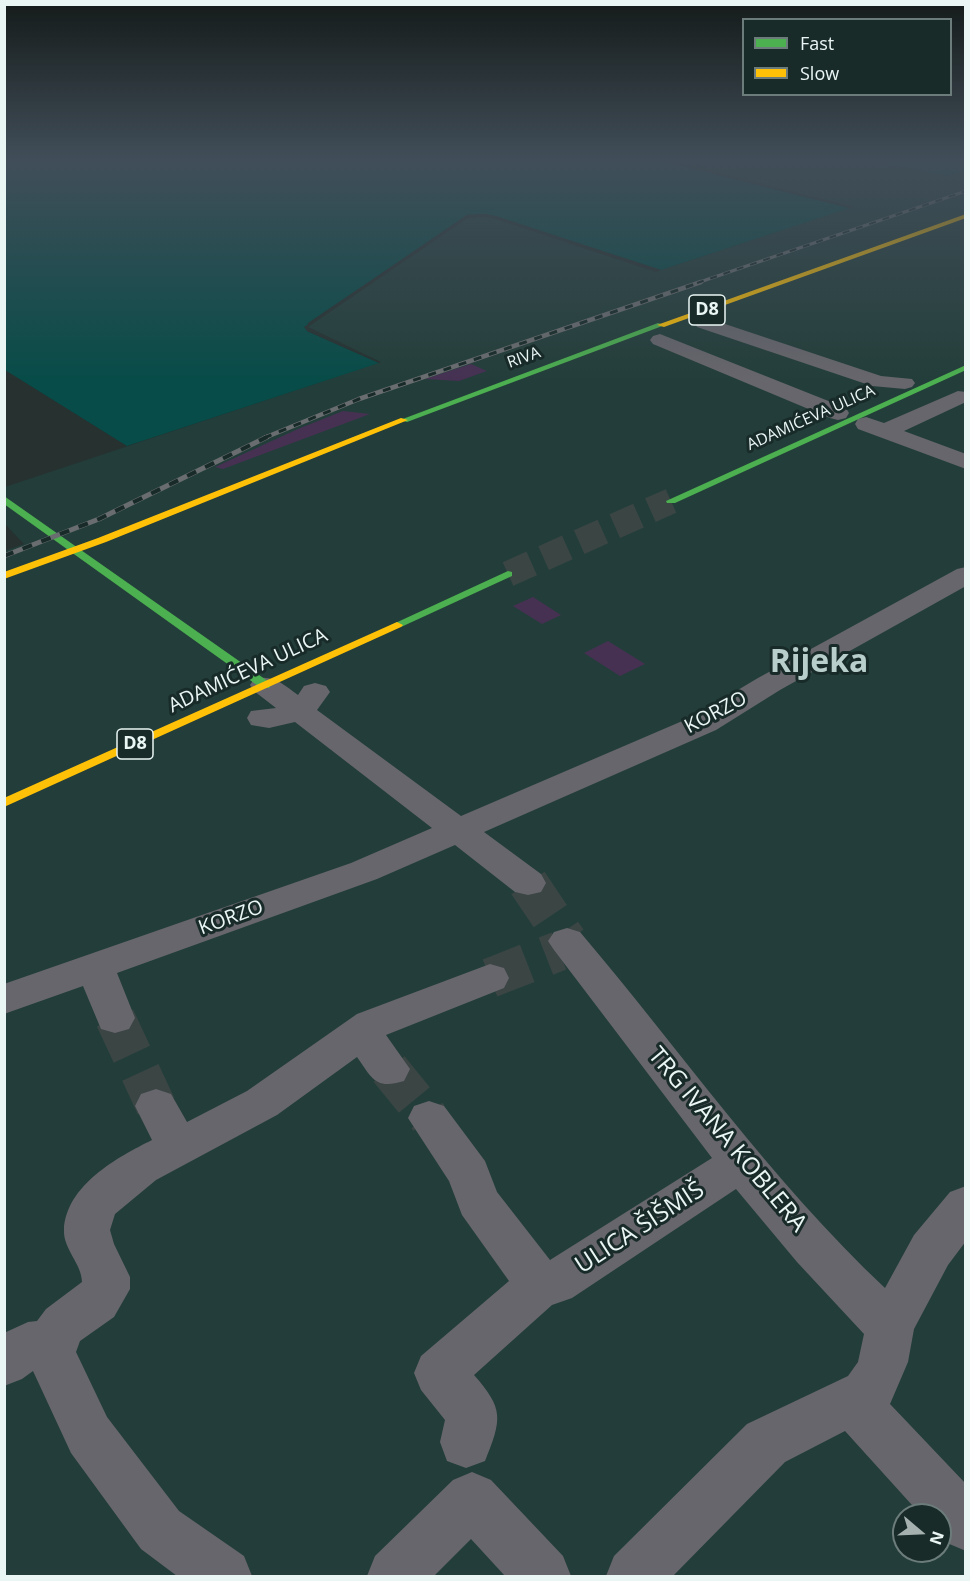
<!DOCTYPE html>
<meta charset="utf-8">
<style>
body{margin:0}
#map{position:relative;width:970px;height:1581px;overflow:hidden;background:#263130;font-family:"Open Sans",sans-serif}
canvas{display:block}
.frame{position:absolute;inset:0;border:6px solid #eaf6f4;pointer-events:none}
.legend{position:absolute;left:742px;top:18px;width:210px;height:78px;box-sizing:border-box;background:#182b29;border:2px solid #6c7c7a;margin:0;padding:8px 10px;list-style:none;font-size:18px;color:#eaf6f4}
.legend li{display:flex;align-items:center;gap:12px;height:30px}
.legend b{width:30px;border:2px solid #6c7c7a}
.north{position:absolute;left:892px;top:1503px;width:60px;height:60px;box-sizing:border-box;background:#182b29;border:2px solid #6c7c7a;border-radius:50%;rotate:109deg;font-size:16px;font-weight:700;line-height:24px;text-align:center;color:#eaf6f4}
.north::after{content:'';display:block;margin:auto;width:21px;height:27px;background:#a5b1af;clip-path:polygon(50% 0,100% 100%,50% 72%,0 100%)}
</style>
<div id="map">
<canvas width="970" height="1581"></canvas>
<div class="frame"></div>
<ul class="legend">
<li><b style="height:8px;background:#4caf50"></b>Fast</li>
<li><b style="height:8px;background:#ffc107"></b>Slow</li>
</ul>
<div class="north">N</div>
</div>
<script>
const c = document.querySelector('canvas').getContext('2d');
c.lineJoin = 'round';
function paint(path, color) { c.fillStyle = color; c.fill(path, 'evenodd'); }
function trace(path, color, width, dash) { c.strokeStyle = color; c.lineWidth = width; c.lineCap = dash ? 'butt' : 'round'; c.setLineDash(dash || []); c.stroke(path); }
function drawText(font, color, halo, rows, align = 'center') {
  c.font = font + ' "Open Sans",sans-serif'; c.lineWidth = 6; c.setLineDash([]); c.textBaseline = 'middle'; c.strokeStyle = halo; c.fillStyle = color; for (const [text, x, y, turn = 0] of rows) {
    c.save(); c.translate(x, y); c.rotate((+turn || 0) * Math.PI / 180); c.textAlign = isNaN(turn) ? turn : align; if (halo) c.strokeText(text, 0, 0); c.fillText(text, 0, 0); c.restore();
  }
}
paint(new Path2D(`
 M658,160H873L947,176L965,170V1576H5L4,551L24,544L5,524V487L378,363L304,327L467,215L486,214L661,270L849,208ZM904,1515H940V1551H904Z`), '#233e3a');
paint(new Path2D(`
 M471,364L487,371L459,381L425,379Z
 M343,411L370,414L223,469L215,467L298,429Z
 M533,597L561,615L542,624L513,606Z
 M608,641L645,664L620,676L584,653Z`), '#463153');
paint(new Path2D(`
 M4,160H658L850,208L661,270L496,216L485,214L467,215L308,323L307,331L379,363L127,446L5,370Z
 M873,160H965V170L947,176Z`), '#074c48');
paint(new Path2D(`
 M658,160H670L853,207L850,208Z
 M486,214L661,270L656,272L495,219L485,217L468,218L308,327L381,362L379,363L307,331L304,327L467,215Z`), '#263130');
trace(new Path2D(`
 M528,883L567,941
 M490,978L559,951
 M115,1018L156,1106
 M389,1069L429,1118`), '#3a4544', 40, [40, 20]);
trace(new Path2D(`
 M508,574L671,501`), '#3a4544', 26, [26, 13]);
paint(new Path2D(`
 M704,317L881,376L912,379L915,383L912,387L905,389L872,386L697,327L695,323L697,319Z
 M660,334L846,408L849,413L846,418L838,420L830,418L653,344L650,340L653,336Z
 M958,391L966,392V402L904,431L966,454V469L858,429L855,424L858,419L866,417L884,423Z
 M966,567V586L780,690L716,730L484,832L541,874L546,883L541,892L528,895L515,892L455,845L377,879L117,973L135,1018L129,1029L115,1033L101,1029L83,986L4,1014V984L351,863L432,828L295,722L269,728L251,725L247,718L251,711L276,708L254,691L250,685L254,679C273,674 283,684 298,695L304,686L315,683L326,686L330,692L317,710L461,816L694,716L758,678L957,569Z
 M567,928L580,932C681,1051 771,1181 885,1288L914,1235L950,1192L966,1186V1241L948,1265L914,1329L908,1362L890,1404L966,1484V1551L947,1543L940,1536V1515H921L845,1431L785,1462L673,1576H606L614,1556L747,1424L848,1376L858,1362L864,1334L797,1262L736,1189L572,1298L552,1305L474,1375C504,1409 502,1419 485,1461L466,1468L447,1461L440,1442L445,1420L421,1390L414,1373L421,1356L509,1281L462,1215L449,1181L408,1118L414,1106L429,1101L444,1106L485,1161L497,1192L550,1260L712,1158L554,950L548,941L554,932Z
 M490,964L504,968L509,978L504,988L386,1035L410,1069L404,1081C375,1090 372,1078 357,1057L277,1115L156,1180L115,1214L110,1230L114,1244L130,1277V1289L114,1317L80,1341L76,1352L107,1417L179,1511L244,1556L252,1576H177L141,1549L71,1453L33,1371L22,1379L4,1386V1333L28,1322L37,1321L46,1309L82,1282C82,1264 63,1249 64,1230C66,1185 118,1157 152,1140L135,1106L141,1094L156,1089L171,1094L187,1122L247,1091L357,1014Z
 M472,1472L491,1480L563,1556L571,1576H505L471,1539L434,1576H367L375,1556L453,1480Z`), '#67666c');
paint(new Path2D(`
 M658,323L665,325L407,422L400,420Z
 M966,365V370L675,503H667L666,501Z
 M4,496L269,682L271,685L269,688H261L4,504Z
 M508,571L512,572V576L401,627H393L391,625Z`), '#4caf50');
paint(new Path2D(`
 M966,214V218L664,327L657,325Z
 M401,418L408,420L106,542L4,579V572L98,538Z
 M397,622L403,625L401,627L4,807V798Z`), '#ffc107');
const railFar2 = new Path2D(`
 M697,283L966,191`);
const railFar1 = new Path2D(`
 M264,438L359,399L701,282`);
const rail = new Path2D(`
 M4,556L99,519L267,437`);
trace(railFar2, '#6a6d70', 3);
trace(railFar1, '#6a6d70', 4.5);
trace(rail, '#6a6d70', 5);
trace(railFar2, '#182b29', 2, [7]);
trace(railFar1, '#182b29', 3, [8]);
trace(rail, '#182b29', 4, [10]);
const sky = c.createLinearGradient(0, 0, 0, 381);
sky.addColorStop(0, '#151b1a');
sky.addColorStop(0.42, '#414e59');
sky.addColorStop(1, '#414e5900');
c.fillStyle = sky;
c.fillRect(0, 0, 970, 381);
drawText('16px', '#eaf6f4', '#182b29', [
 ["RIVA",524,358,-20],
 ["ADAMIĆEVA ULICA",811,418,-24]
]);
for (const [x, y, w] of [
 [707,310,36],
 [135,744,36]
]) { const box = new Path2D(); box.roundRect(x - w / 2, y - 15, w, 30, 4.5); c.fillStyle = '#182b29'; c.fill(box); trace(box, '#eaf6f4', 1.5); }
drawText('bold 18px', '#eaf6f4', null, [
 ["D8",707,310],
 ["D8",135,744]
]);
drawText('20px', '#eaf6f4', '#182b29', [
 ["ADAMIĆEVA ULICA",248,671,-25],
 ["KORZO",716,713,-28],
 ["KORZO",231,918,-20]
]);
drawText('24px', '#eaf6f4', '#182b29', [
 ["TRG IVANA KOBLERA",727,1140,50],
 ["ULICA ŠIŠMIŠ",640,1228,-33]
]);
drawText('bold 32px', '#b7cecb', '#182b29', [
 ["Rijeka",819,663]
]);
</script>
